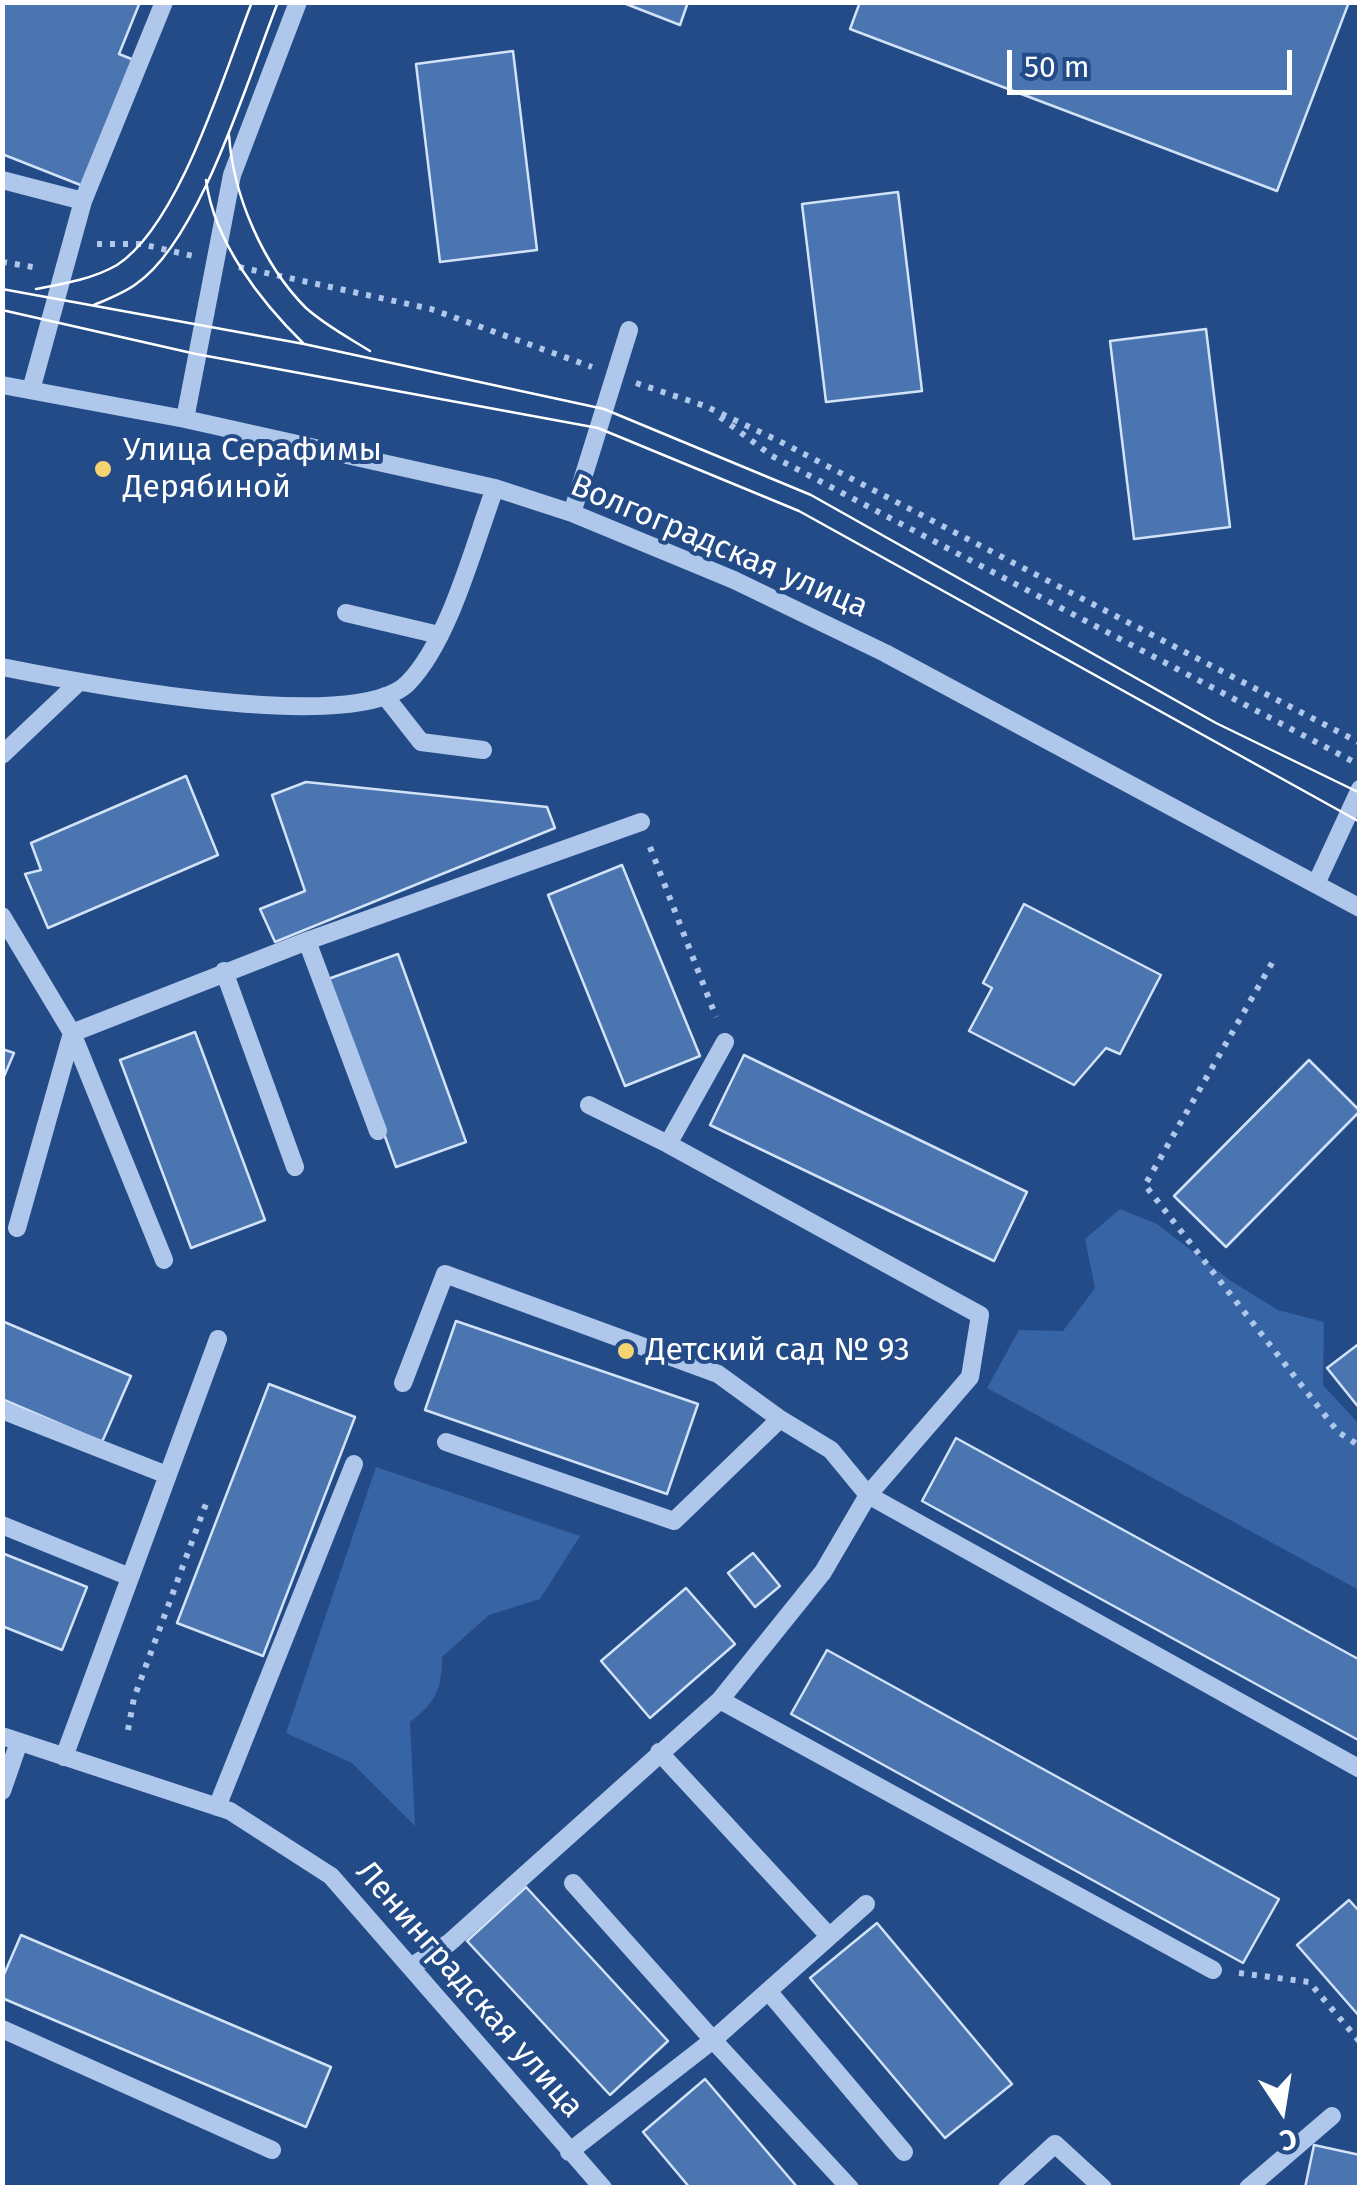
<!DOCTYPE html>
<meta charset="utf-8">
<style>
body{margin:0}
#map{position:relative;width:1362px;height:2190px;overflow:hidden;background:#234b88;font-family:"Fira Sans",sans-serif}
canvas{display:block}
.frame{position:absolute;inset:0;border:5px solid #fff;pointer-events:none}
.north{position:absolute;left:1232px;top:2060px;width:100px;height:100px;-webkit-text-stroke:8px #234b88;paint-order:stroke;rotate:168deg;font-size:28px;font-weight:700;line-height:40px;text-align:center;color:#fff}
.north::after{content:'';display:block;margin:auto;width:35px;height:45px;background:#fff;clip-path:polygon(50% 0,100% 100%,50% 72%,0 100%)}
.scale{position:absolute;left:1007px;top:50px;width:285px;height:45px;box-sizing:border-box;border:5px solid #fff;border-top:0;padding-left:12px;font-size:30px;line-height:35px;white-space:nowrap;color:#fff;-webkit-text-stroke:8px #234b88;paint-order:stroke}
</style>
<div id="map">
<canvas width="1362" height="2190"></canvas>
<div class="frame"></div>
<div class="north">С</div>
<div class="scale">50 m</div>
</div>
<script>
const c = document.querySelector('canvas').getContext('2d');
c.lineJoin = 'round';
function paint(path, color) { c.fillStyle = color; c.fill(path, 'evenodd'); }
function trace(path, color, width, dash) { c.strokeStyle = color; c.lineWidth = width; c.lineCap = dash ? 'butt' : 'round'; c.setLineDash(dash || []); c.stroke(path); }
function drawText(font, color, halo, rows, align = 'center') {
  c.font = font + ' "Fira Sans",sans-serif'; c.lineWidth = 8; c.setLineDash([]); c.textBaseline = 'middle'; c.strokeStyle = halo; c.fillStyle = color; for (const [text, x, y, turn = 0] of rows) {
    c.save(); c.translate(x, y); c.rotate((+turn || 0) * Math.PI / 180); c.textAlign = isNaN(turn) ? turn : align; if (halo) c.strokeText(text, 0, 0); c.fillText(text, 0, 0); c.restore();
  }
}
paint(new Path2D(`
 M1120,1209L1157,1224L1231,1281L1278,1310L1324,1322L1323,1385L1359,1424V1590L987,1388L1019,1330L1063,1331L1095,1288L1085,1239Z
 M376,1467L580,1536L540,1599L489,1615L442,1657C442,1688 436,1703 410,1722L415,1826L352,1763L286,1733Z`), '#3764a5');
const building = new Path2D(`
 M2,2H140L119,54L134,60L83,186L2,154Z
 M621,2H688L680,25Z
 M860,2H1349L1277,191L850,29Z
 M513,51L537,250L440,262L416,64Z
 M898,192L922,391L826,402L802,204Z
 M1206,329L1230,527L1134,539L1110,341Z
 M186,776L218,855L48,928L25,874L41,870L31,843Z
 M306,782L547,807L555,828L275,942L260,909L305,891L272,795Z
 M622,865L700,1056L625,1086L548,895Z
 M1024,904L1161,975L1120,1054L1106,1048L1074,1085L969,1031L992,988L983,983Z
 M398,954L466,1142L396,1167L328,979Z
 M195,1032L265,1220L191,1248L120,1060Z
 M2,1049L14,1053L2,1081Z
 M744,1055L1027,1192L994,1261L710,1125Z
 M1309,1060L1360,1111L1226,1247L1174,1196Z
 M2,1321L131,1376L102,1442L2,1399Z
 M456,1321L698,1404L667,1494L425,1410Z
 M1360,1343V1409L1327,1368Z
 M269,1384L355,1417L263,1656L177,1623Z
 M956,1438L1360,1660V1741L922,1501Z
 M2,1553L87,1587L62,1650L2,1626Z
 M753,1553L780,1586L755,1607L728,1573Z
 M686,1588L735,1644L650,1718L601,1661Z
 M827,1650L1279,1899L1243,1963L791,1714Z
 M526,1887L668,2041L610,2095L467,1941Z
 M1349,1900L1360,1912V2017L1297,1945Z
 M877,1923L1012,2084L945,2138L810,1978Z
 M21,1935L331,2067L306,2127L2,1998V1979Z
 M705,2079L740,2120L798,2188H690L643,2132Z
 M1314,2145L1360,2155V2188H1305Z`);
paint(building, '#4b75b0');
trace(building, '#d2e2f7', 2.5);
trace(new Path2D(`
 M97,244H141L193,256
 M2,262L39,268
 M239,267L431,309L592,367
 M636,383L705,406L779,441L1360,743
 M720,417L772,456L1354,762
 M650,847L716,1017
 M1272,963L1145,1185L1338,1432L1360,1446
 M128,1730L134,1698L207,1501
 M1239,1973L1309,1982L1360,2042`), '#aec7ea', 6, [5, 8]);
trace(new Path2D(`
 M2,180L83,201
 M2,385L185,419L495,488L572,513L734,580L885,653L1360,908
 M31,390L83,201L164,2
 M185,419L232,175L298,2
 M572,513L629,330
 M346,613L439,635
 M2,667C77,682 355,737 408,683C450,640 474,544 495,488
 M385,696L421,742L483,750
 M2,755L79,682
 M1316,884L1360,789
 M2,916L72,1033L17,1228
 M307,941L641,822
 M224,971L295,1167
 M589,1105L668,1144L725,1042
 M164,1260L72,1033L307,941L378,1131
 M403,1383L445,1274L718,1374L780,1419
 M2,1410L167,1475
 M446,1442L674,1521L780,1419L831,1450L868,1495L1360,1769
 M2,1525L130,1577
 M720,1700L1213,1970
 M2,1736L230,1811L331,1876L603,2188
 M659,1752L829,1936
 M64,1757L218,1339
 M2,1791L19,1742
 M217,1807L354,1464
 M412,1966L449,1943L720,1700L823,1572L868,1495L970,1377L980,1315L668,1144
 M768,1991L904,2152
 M2,2029L272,2150
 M569,2152L713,2040L573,1883
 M850,2188L713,2040L866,1904
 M1007,2188L1055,2144L1103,2188
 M1248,2188L1332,2116`), '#aec7ea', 18);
trace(new Path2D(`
 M229,135C233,195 263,265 306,308C325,325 349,338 370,351
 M206,180C214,242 261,302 304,344
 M2,289L304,344L604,409L811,495L1216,723L1360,793
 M36,289C63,284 93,279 117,265C180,224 224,73 252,2
 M94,305C108,299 124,293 136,284C200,241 249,75 278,2
 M2,310L196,354L598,428L799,511L1360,822`), '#fff', 2.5);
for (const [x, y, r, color] of [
 [103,469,10,"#f5d370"],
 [626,1351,10,"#f5d370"]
]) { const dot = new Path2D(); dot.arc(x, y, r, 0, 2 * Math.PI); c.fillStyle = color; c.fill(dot); trace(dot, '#234b88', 4); }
drawText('32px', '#fff', '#234b88', [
 ["Улица Серафимы",123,451],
 ["Дерябиной",123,488],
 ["Детский сад № 93",646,1351]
], 'left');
drawText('32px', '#fff', '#234b88', [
 ["Волгоградская улица",719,547,23],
 ["Ленинградская улица",469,1990,49]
]);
</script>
